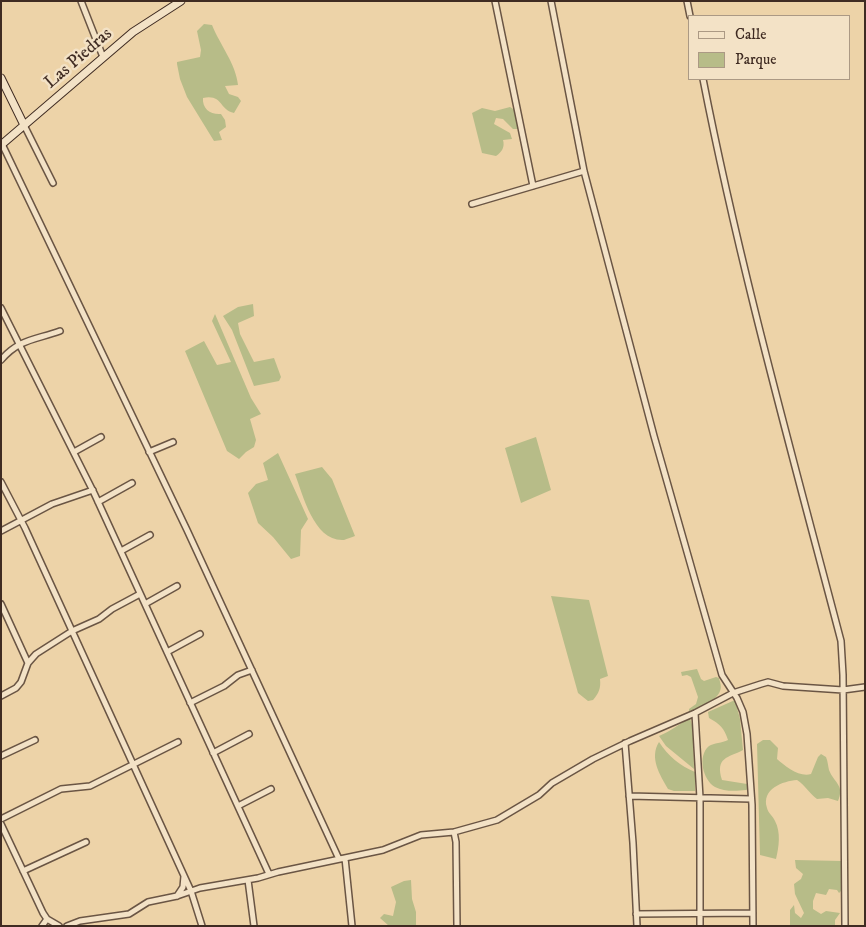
<!DOCTYPE html>
<style>
body{margin:0}
#map{position:relative;width:866px;height:927px;overflow:hidden;background:#edd3a8;font-family:"IM FELL DW Pica",serif}
canvas{display:block}
.frame{position:absolute;inset:0;border:2px solid #3f2b22;pointer-events:none}
.legend{position:absolute;left:688px;top:15px;width:162px;height:65px;box-sizing:border-box;background:#f3e2c6;border:1px solid #ab9984;margin:0;padding:6px 9px;list-style:none;font-size:15px;color:#3f2b22}
.legend li{display:flex;align-items:center;gap:10px;height:25px}
.legend b{width:25px;border:1px solid #ab9984}
</style>
<div id="map">
<canvas width="866" height="927"></canvas>
<div class="frame"></div>
<ul class="legend">
<li><b style="height:6px;background:#f3e2c6"></b>Calle</li>
<li><b style="height:14px;background:#b7bc88"></b>Parque</li>
</ul>
</div>
<script>
const c = document.querySelector('canvas').getContext('2d');
c.lineJoin = 'round';
function paint(path, color) { c.fillStyle = color; c.fill(path, 'evenodd'); }
function trace(path, color, width, dash) { c.strokeStyle = color; c.lineWidth = width; c.lineCap = dash ? 'butt' : 'round'; c.setLineDash(dash || []); c.stroke(path); }
function drawText(font, color, halo, rows, align = 'center') {
  c.font = font + ' "IM FELL DW Pica",serif'; c.lineWidth = 5; c.setLineDash([]); c.textBaseline = 'middle'; c.strokeStyle = halo; c.fillStyle = color; for (const [text, x, y, turn = 0] of rows) {
    c.save(); c.translate(x, y); c.rotate((+turn || 0) * Math.PI / 180); c.textAlign = isNaN(turn) ? turn : align; if (halo) c.strokeText(text, 0, 0); c.fillText(text, 0, 0); c.restore();
  }
}
paint(new Path2D(`
 M204,24L212,25C220,45 236,64 238,85L225,86L229,94L238,97L241,101L234,113C219,110 223,94 203,98C202,109 211,115 221,114L225,120L226,127L219,132L222,140L214,141L187,97L180,79L177,64V62L200,57L201,50L197,31Z
 M510,107L515,110L519,129H513L503,119L496,118L494,124L510,133L512,139L503,140C505,147 502,152 496,156L482,153L472,113L482,108L495,111Z
 M253,304L254,316L238,323L240,334L254,362L274,358L281,377L279,381L254,386L232,330L223,316L238,307Z
 M215,314L251,398L261,414L250,419L256,440L254,447L246,452L239,459L227,451L185,351L204,341L217,365L231,362L212,321Z
 M536,437L551,490L521,503L505,448Z
 M278,453L308,519L301,530L300,556L291,559L273,537L258,523L248,493L256,484L268,480L263,463Z
 M322,467L332,479L355,536C352,537 347,539 344,540C314,542 303,495 295,474Z
 M551,596L589,600L608,676L600,679C601,688 599,693 593,700L588,701L578,693Z
 M697,669L701,679L704,681L716,677L719,678C720,682 722,687 720,691C717,700 698,711 689,711V709L696,704L698,697L691,677L687,675L682,676L681,672Z
 M735,700L740,719L743,750C728,758 715,757 722,780L747,784L748,789L746,790C737,791 724,792 715,787C703,780 697,756 709,746C714,743 722,743 728,740C724,728 720,724 709,718L708,712Z
 M690,718L693,728L694,769L666,746L659,736C671,731 679,724 690,718Z
 M763,740H770L778,748L777,759C785,766 800,778 811,774L818,757L821,754L826,757C828,762 828,766 829,770C834,783 845,785 838,801L828,798L817,799C809,793 805,785 797,780C783,781 761,789 767,808C768,813 773,816 775,821C781,832 779,847 776,859L760,855L757,744Z
 M659,742C668,756 680,766 695,772V791H674L668,789C660,775 649,758 659,742Z
 M795,860L842,861V890L839,893L837,890L829,889L826,895L816,893L813,901V909L821,914L826,911L840,913L835,920V926H790V910L794,905L795,913L801,918L804,913L795,894L794,884L801,879L803,874L796,868Z
 M411,880L412,899L416,912V926H389L380,918L384,914L393,916L396,902L391,887L404,881Z`), '#b7bc88');
const street = new Path2D(`
 M81,1L103,57
 M495,1L533,186
 M551,1L584,171L654,436L722,675L737,698L743,712L747,734L752,805L753,926
 M687,1L690,16
 M703,79C740,268 792,454 841,641L843,675L845,926
 M24,125L53,183
 M2,144L187,530L339,859
 M472,204L584,171
 M1,308L94,493L269,874
 M1,360C19,339 35,340 60,331
 M74,452L101,437
 M149,452L173,442
 M1,482L25,528L191,891L202,926
 M98,502L132,483
 M1,531L52,504L93,490
 M121,551L150,535
 M1,604L28,663
 M145,604L177,586
 M167,652L200,634
 M1,696L16,688L21,682L28,663L36,654L72,631L99,619L112,609L140,594
 M190,703L224,686L238,675L252,670
 M695,713L700,798V926
 M625,743L633,843L637,926
 M213,753L249,734
 M1,756L35,740
 M629,796L751,799
 M238,806L271,789
 M1,819L61,789L90,786L178,742
 M1,824L43,913L47,919L59,926
 M454,832L456,842L457,926
 M345,858L352,926
 M23,871L86,842
 M248,880L254,926
 M177,896L183,887L184,876
 M636,914L753,913
 M42,926L47,919
 M67,926L80,921L129,914L148,902L177,896L200,888L258,878L278,872L383,850L421,835L454,832L497,820L539,795L552,783L593,759L630,741L695,713L733,693L761,684L768,682L783,686L843,690L865,687`);
const secondary = new Path2D(`
 M1,78L24,125
 M1,145L133,32L181,1`);
trace(street, '#6a5544', 8);
trace(secondary, '#3f2b22', 9);
trace(street, '#f3e2c6', 5);
trace(secondary, '#f3e2c6', 7);
drawText('18px', '#3f2b22', '#f3e2c6', [
 ["Las Piedras",79,59,-41]
]);
</script>
